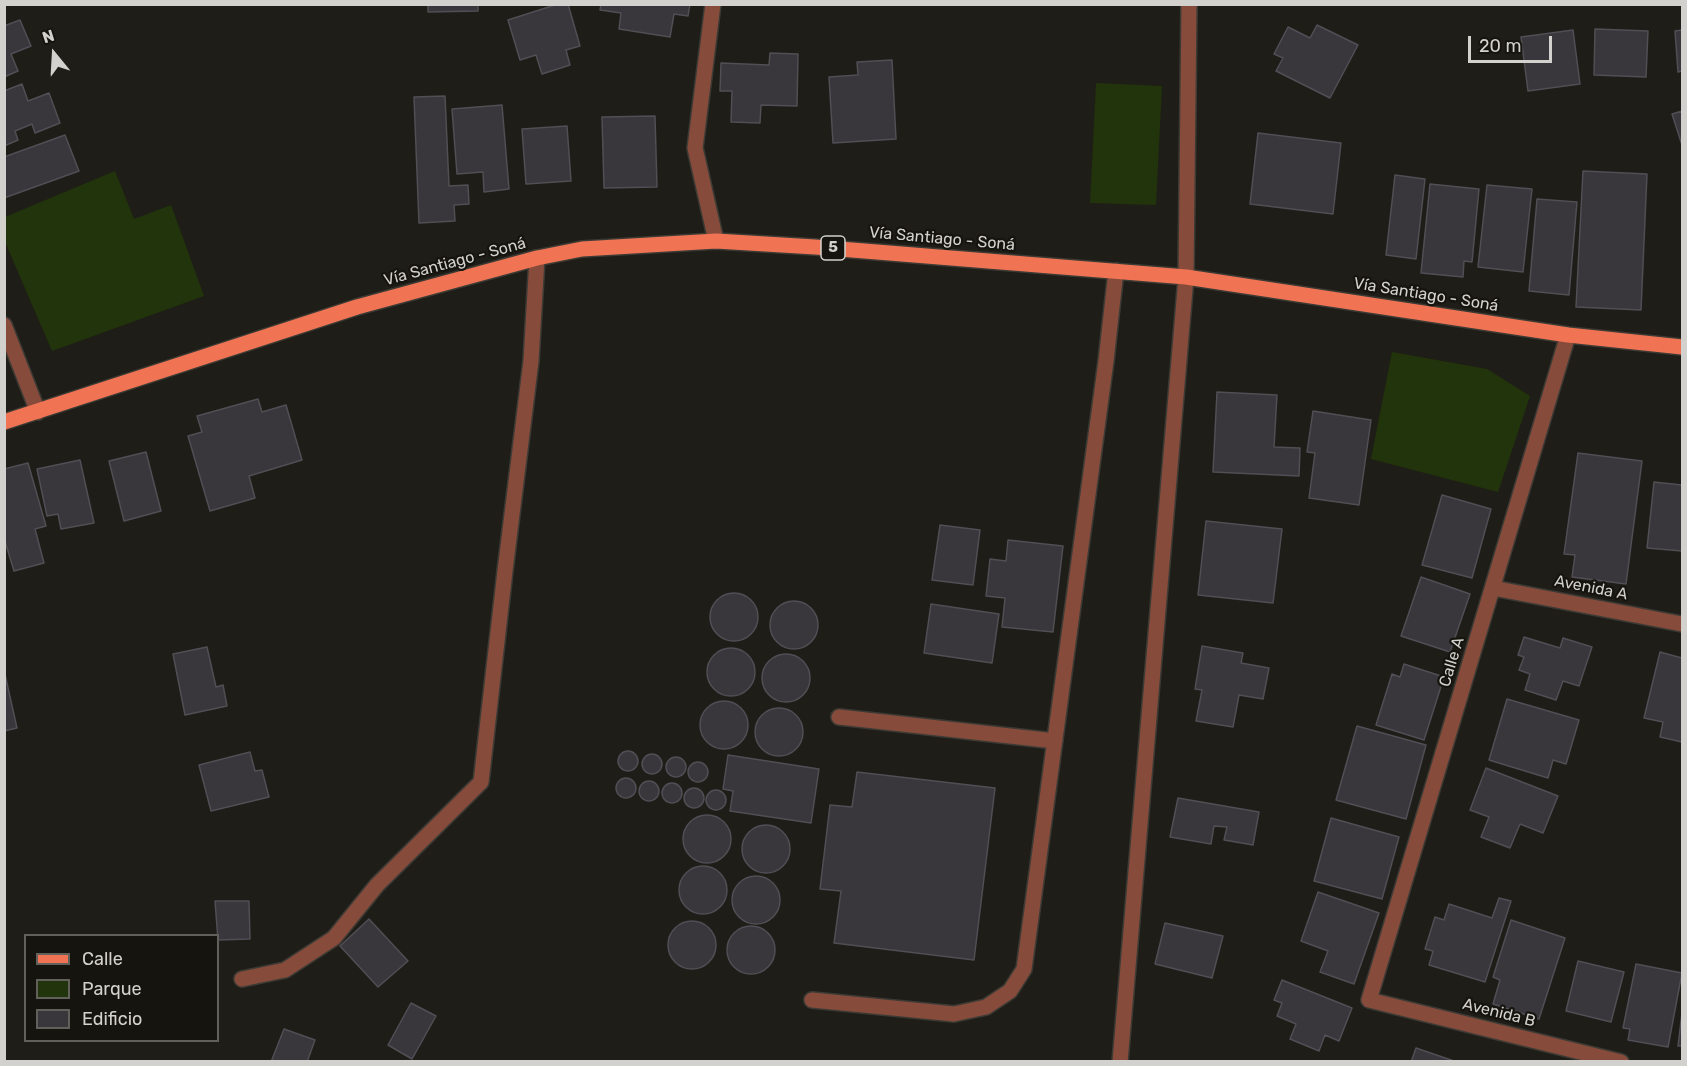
<!DOCTYPE html>
<meta charset="utf-8">
<style>
body{margin:0}
#map{position:relative;width:1687px;height:1066px;overflow:hidden;background:#1f1d17;font-family:Rubik,sans-serif}
canvas{display:block}
.frame{position:absolute;inset:0;border:6px solid #d3d1cd;pointer-events:none}
.legend{position:absolute;left:24px;top:934px;width:195px;height:108px;box-sizing:border-box;background:#16140e;border:2px solid #62605a;margin:0;padding:8px 10px;list-style:none;font-size:18px;color:#d3d1cd}
.legend li{display:flex;align-items:center;gap:12px;height:30px}
.legend b{width:30px;border:2px solid #62605a}
.north{position:absolute;left:24px;top:24px;width:60px;height:60px;-webkit-text-stroke:4px #16140e;paint-order:stroke;rotate:342deg;font-size:16px;font-weight:700;line-height:24px;text-align:center;color:#d3d1cd}
.north::after{content:'';display:block;margin:auto;width:21px;height:27px;background:#d3d1cd;clip-path:polygon(50% 0,100% 100%,50% 72%,0 100%)}
.scale{position:absolute;left:1468px;top:36px;width:84px;height:27px;box-sizing:border-box;border:3px solid #d3d1cd;border-top:0;padding-left:8px;font-size:18px;line-height:21px;white-space:nowrap;color:#d3d1cd;-webkit-text-stroke:4px #16140e;paint-order:stroke}
</style>
<div id="map">
<canvas width="1687" height="1066"></canvas>
<div class="frame"></div>
<ul class="legend">
<li><b style="height:8px;background:#f07454"></b>Calle</li>
<li><b style="height:16px;background:#22340b"></b>Parque</li>
<li><b style="height:16px;background:#39363c"></b>Edificio</li>
</ul>
<div class="north">N</div>
<div class="scale">20 m</div>
</div>
<script>
const c = document.querySelector('canvas').getContext('2d');
c.lineJoin = 'round';
function paint(path, color) { c.fillStyle = color; c.fill(path, 'evenodd'); }
function trace(path, color, width, dash) { c.strokeStyle = color; c.lineWidth = width; c.lineCap = dash ? 'butt' : 'round'; c.setLineDash(dash || []); c.stroke(path); }
function drawText(font, color, halo, rows, align = 'center') {
  c.font = font + ' Rubik,sans-serif'; c.lineWidth = 4.5; c.setLineDash([]); c.textBaseline = 'middle'; c.strokeStyle = halo; c.fillStyle = color; for (const [text, x, y, turn = 0] of rows) {
    c.save(); c.translate(x, y); c.rotate((+turn || 0) * Math.PI / 180); c.textAlign = isNaN(turn) ? turn : align; if (halo) c.strokeText(text, 0, 0); c.fillText(text, 0, 0); c.restore();
  }
}
paint(new Path2D(`
 M1096,83L1162,86L1156,205L1090,203Z
 M115,171L134,219L171,205L204,296L52,351L5,242V217Z
 M1392,352L1487,369L1530,396L1498,492L1371,459Z`), '#22340b');
const building = new Path2D(`
 M428,4H478V11L428,12Z
 M558,4H568L580,46L566,50L570,65L542,74L536,55L520,60L508,20Z
 M601,4H690L688,16L674,14L670,37L619,29L621,13L600,10Z
 M20,20L31,46L11,54L18,71L4,77V26Z
 M1317,25L1358,45L1330,98L1276,71L1283,58L1274,54L1288,27L1310,38Z
 M1595,29L1648,31L1646,77L1594,75Z
 M1573,30L1580,84L1528,91L1521,37Z
 M1682,30V71L1678,72L1675,31Z
 M770,53L798,54L797,106L761,105L760,123L731,122L732,91H720L721,63L769,65Z
 M892,60L896,139L833,143L829,77L858,75L857,62Z
 M22,84L28,101L49,93L60,123L35,133L32,124L15,131L18,140L4,146V91Z
 M445,96L449,186L468,185L469,204L454,205L455,221L419,223L414,97Z
 M502,105L509,189L484,192L483,172L457,174L452,109Z
 M1682,111V145L1672,114Z
 M655,116L657,187L604,188L602,117Z
 M567,126L571,181L526,184L522,129Z
 M1258,133L1341,143L1333,214L1250,204Z
 M65,135L79,171L4,198V157Z
 M1583,171L1647,174L1641,310L1576,307Z
 M1395,175L1425,179L1416,259L1386,255Z
 M1430,184L1479,189L1472,262L1464,261L1463,277L1421,273Z
 M1487,185L1532,189L1523,272L1478,267Z
 M1537,199L1577,202L1569,295L1529,291Z
 M1217,392L1277,395L1274,447L1300,448L1299,476L1213,472Z
 M258,399L262,412L286,405L302,460L249,476L255,498L210,511L188,436L202,432L197,416Z
 M1313,411L1371,420L1359,505L1309,498L1315,453L1307,452Z
 M146,452L161,511L124,521L109,461Z
 M1578,453L1642,461L1626,584L1572,577L1575,555L1564,554Z
 M80,460L94,523L61,529L58,514L47,516L37,469Z
 M28,463L46,526L35,529L44,563L14,571L4,538V469Z
 M1654,482L1682,485V551L1647,548Z
 M1442,495L1491,509L1472,578L1422,565Z
 M1206,521L1282,529L1273,603L1198,595Z
 M940,525L980,530L973,585L932,580Z
 M1008,540L1063,546L1053,632L1002,627L1005,598L986,596L990,559L1006,561Z
 M1421,577L1470,594L1450,652L1401,636Z
 M710 617a24 24 0 1 1 48 0a24 24 0 1 1-48 0Z
 M770 625a24 24 0 1 1 48 0a24 24 0 1 1-48 0Z
 M931,604L999,614L992,663L924,653Z
 M1524,637L1560,648L1563,638L1592,647L1579,686L1563,681L1556,700L1525,690L1530,674L1519,670L1524,657L1518,655Z
 M1202,646L1243,653L1241,663L1269,668L1263,699L1239,695L1233,727L1196,721L1202,690L1195,689Z
 M207,647L216,687L223,685L227,706L185,715L173,654Z
 M707 672a24 24 0 1 1 48 0a24 24 0 1 1-48 0Z
 M1660,652L1682,658V742L1660,737L1663,722L1644,718Z
 M762 678a24 24 0 1 1 48 0a24 24 0 1 1-48 0Z
 M1404,664L1444,677L1424,740L1376,725L1392,674L1400,677Z
 M4,670L17,728L4,731Z
 M1507,699L1579,720L1566,764L1553,760L1548,778L1489,760Z
 M700 725a24 24 0 1 1 48 0a24 24 0 1 1-48 0Z
 M755 732a24 24 0 1 1 48 0a24 24 0 1 1-48 0Z
 M1357,726L1426,745L1406,819L1336,800Z
 M618 761a10 10 0 1 1 20 0a10 10 0 1 1-20 0Z
 M250,752L255,771L262,770L269,797L211,811L199,765Z
 M642 764a10 10 0 1 1 20 0a10 10 0 1 1-20 0Z
 M728,755L819,769L811,823L730,811L733,791L723,789Z
 M666 767a10 10 0 1 1 20 0a10 10 0 1 1-20 0Z
 M688 772a10 10 0 1 1 20 0a10 10 0 1 1-20 0Z
 M1486,768L1558,796L1543,833L1520,824L1510,848L1481,837L1489,817L1470,810Z
 M857,772L995,788L974,960L834,943L841,891L820,889L830,805L852,807Z
 M616 788a10 10 0 1 1 20 0a10 10 0 1 1-20 0Z
 M639 791a10 10 0 1 1 20 0a10 10 0 1 1-20 0Z
 M662 793a10 10 0 1 1 20 0a10 10 0 1 1-20 0Z
 M684 798a10 10 0 1 1 20 0a10 10 0 1 1-20 0Z
 M706 800a10 10 0 1 1 20 0a10 10 0 1 1-20 0Z
 M1178,798L1259,812L1253,845L1224,840L1227,827L1214,826L1211,844L1170,837Z
 M683 839a24 24 0 1 1 48 0a24 24 0 1 1-48 0Z
 M1331,818L1399,837L1382,899L1314,881Z
 M742 849a24 24 0 1 1 48 0a24 24 0 1 1-48 0Z
 M679 890a24 24 0 1 1 48 0a24 24 0 1 1-48 0Z
 M732 900a24 24 0 1 1 48 0a24 24 0 1 1-48 0Z
 M1318,892L1379,913L1354,984L1320,972L1328,951L1301,941Z
 M1499,898L1511,901L1485,982L1429,965L1433,951L1425,949L1435,917L1444,920L1449,904L1492,918Z
 M215,901H249L250,939L218,940Z
 M369,919L408,961L378,987L340,946Z
 M1511,920L1565,938L1539,1019L1493,1004L1500,980L1493,977Z
 M668 945a24 24 0 1 1 48 0a24 24 0 1 1-48 0Z
 M1165,923L1223,936L1212,978L1155,964Z
 M727 950a24 24 0 1 1 48 0a24 24 0 1 1-48 0Z
 M1578,961L1624,972L1611,1022L1566,1011Z
 M1636,964L1682,973L1668,1047L1628,1040L1630,1029L1623,1028Z
 M1282,980L1352,1008L1339,1041L1325,1035L1319,1051L1290,1039L1296,1024L1277,1016L1282,1003L1274,1000Z
 M411,1003L436,1016L412,1059L388,1045Z
 M1682,1013V1046H1678Z
 M284,1029L315,1040L307,1062H271Z
 M1416,1048L1454,1061L1411,1062Z`);
paint(building, '#39363c');
trace(building, '#514e55', 1.5);
const minor = new Path2D(`
 M713,4L695,148L716,241
 M4,325L38,412
 M1568,335L1369,1000L1621,1062
 M1493,588L1682,624
 M839,717L1055,741
 M242,979L285,970L334,938L377,885L481,782L505,571L531,361L537,258
 M812,1000L954,1014L986,1007L1010,991L1024,969L1106,361L1116,271
 M1120,1062L1186,277L1189,4`);
const major = new Path2D(`
 M4,422L357,307L537,258L582,249L716,241L815,247L1186,277L1568,335L1682,347`);
trace(minor, '#3c3a34', 18);
trace(major, '#3c3a34', 18);
trace(minor, '#864b3b', 15);
trace(major, '#f07454', 15);
for (const [x, y, w] of [
 [833,248,24]
]) { const box = new Path2D(); box.roundRect(x - w / 2, y - 12, w, 24, 4.5); c.fillStyle = '#16140e'; c.fill(box); trace(box, '#d3d1cd', 1.5); }
drawText('bold 15px', '#d3d1cd', null, [
 ["5",833,248]
]);
drawText('16px', '#d3d1cd', '#16140e', [
 ["Vía Santiago - Soná",942,239,5],
 ["Vía Santiago - Soná",455,262,-15],
 ["Vía Santiago - Soná",1426,295,9],
 ["Avenida A",1591,588,11],
 ["Calle A",1452,662,-73],
 ["Avenida B",1499,1013,14]
]);
</script>
